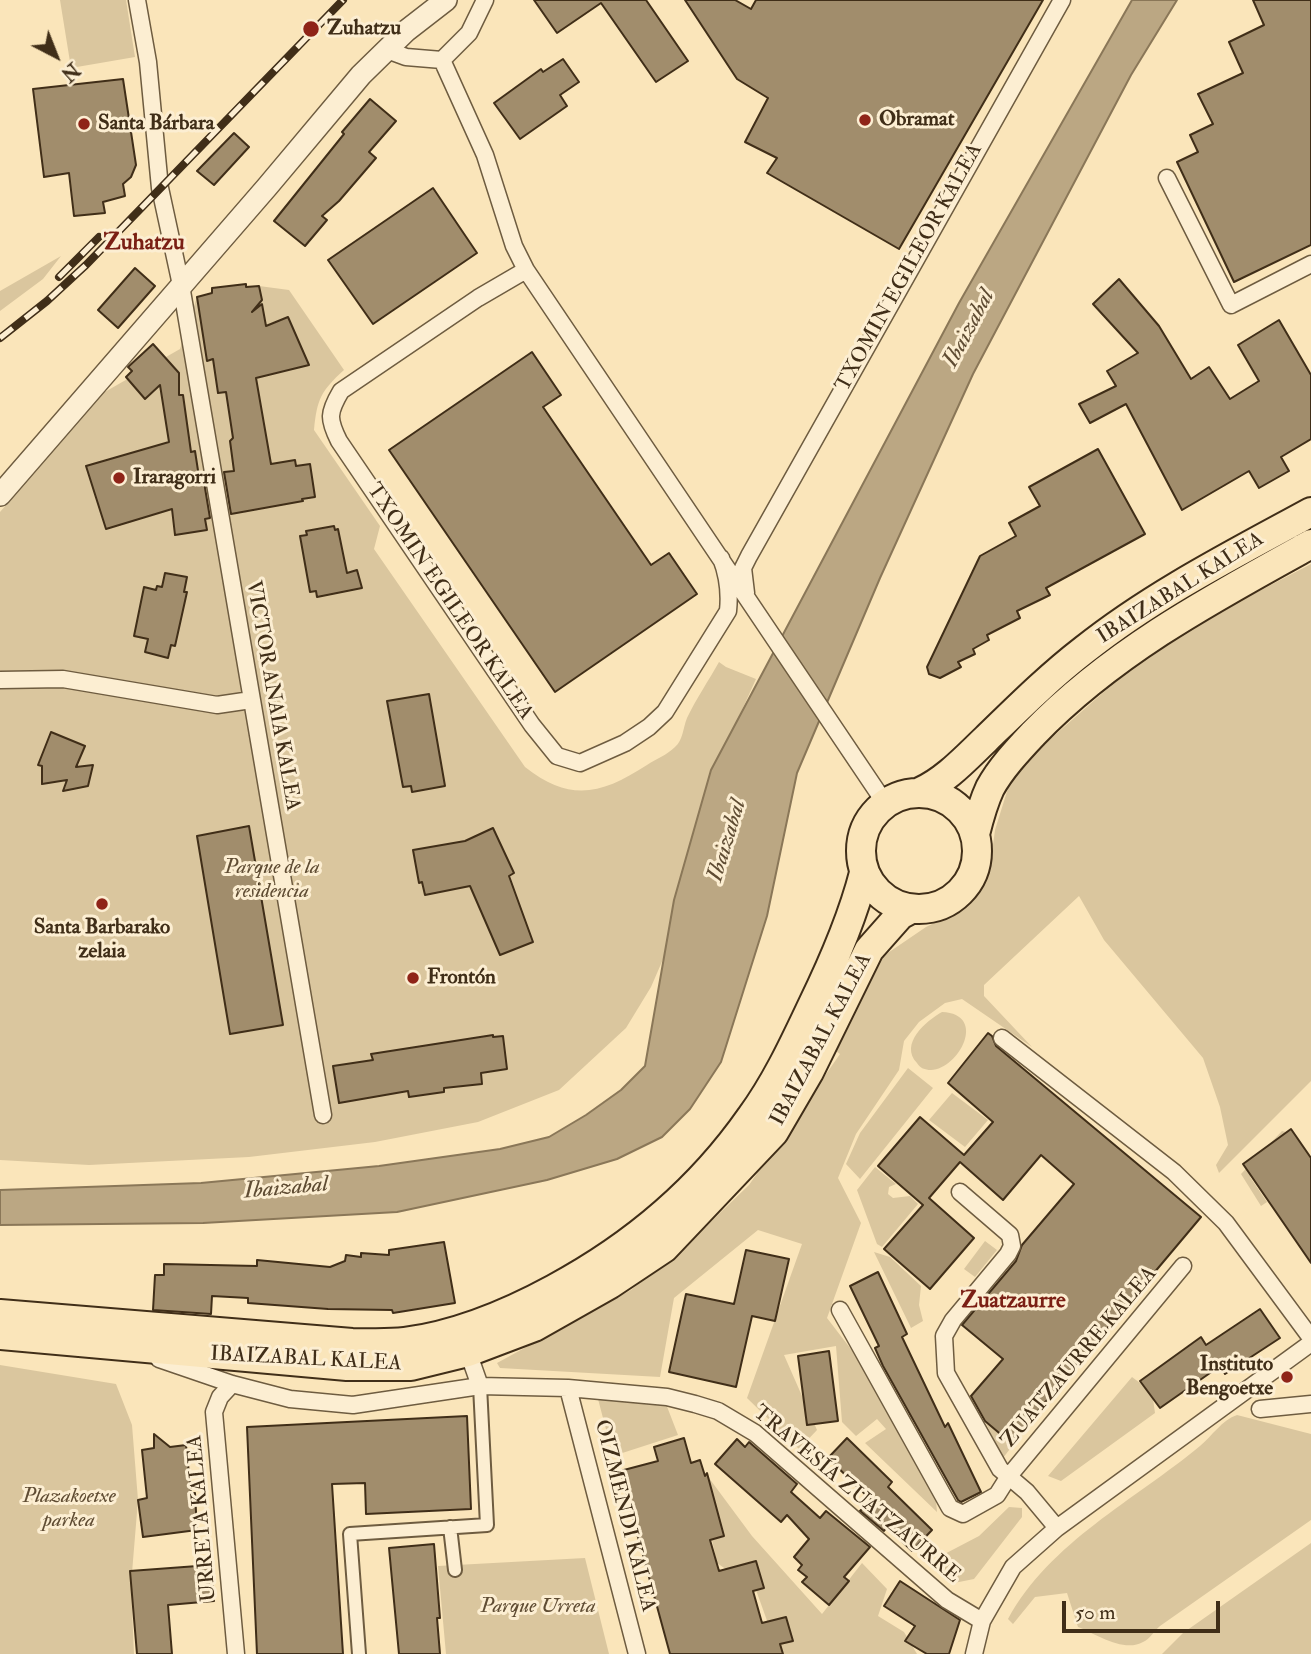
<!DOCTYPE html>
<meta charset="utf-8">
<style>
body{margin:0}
#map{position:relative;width:1311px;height:1654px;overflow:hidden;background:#fae5ba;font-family:"IM FELL Double Pica",serif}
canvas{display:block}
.north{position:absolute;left:21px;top:21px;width:70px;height:70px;-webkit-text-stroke:5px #fceed2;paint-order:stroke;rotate:138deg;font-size:19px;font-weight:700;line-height:28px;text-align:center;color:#402e18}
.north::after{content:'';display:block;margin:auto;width:24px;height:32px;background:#402e18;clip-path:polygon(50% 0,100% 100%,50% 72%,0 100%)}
.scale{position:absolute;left:1062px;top:1601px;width:158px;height:32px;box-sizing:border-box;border:4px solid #402e18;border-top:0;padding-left:9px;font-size:21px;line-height:24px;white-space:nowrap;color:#402e18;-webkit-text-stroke:5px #fceed2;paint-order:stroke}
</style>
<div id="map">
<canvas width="1311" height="1654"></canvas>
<div class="north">N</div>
<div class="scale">50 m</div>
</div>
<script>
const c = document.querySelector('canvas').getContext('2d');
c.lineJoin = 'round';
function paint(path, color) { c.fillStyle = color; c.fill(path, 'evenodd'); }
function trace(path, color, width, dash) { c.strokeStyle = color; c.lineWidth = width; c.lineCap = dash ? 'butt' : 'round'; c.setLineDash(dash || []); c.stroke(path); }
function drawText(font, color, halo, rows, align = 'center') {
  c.font = font + ' "IM FELL Double Pica",serif'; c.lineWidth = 6; c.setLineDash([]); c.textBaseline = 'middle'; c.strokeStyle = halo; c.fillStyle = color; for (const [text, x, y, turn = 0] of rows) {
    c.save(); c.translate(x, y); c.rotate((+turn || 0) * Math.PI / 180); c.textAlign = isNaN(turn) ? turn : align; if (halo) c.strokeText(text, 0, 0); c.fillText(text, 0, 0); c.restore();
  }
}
paint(new Path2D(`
 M60,0H126L135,57L71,68Z
 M61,256L43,279L0,311V291Z
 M259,286L289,290L344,370C321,391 317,399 314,430L380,526L374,549L525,767C571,803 602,794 647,765C656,759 667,755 675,747C683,740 683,728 687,718C696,699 709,680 719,662L726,667L756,679L704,794L684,865L664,957L651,987L626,1028L559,1090L478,1122L375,1142L249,1157L89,1165L0,1160V512L103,393L180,349L197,297Z
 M1311,564V1081L1219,1173L1216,1165L1228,1145L1220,1107L1203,1058L1104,940L1079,896L984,985V996L1032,1047L962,999L945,1003L919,1022L904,1041L899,1070L856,1134L838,1178L861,1223L827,1318L867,1370L935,1490L937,1512L865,1443L886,1429L877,1419L856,1436L842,1422L836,1346L784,1355L817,1430L799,1449L747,1398L802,1244L758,1230L674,1298L660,1377L500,1368L497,1363L631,1290L697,1235L749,1185L840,1054L833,1049L876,961L926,927L950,915L974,896L990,868L995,830L1009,785L1040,748L1114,683L1165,647L1242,600Z
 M942,1012C988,1014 959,1069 931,1070C925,1070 920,1068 917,1063C899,1044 926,1021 942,1012Z
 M908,1068L933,1088L860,1179L846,1164L860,1133Z
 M952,1093L988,1120L965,1147L929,1120Z
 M1282,1131L1286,1132L1250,1177L1267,1202L1261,1206L1241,1174Z
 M875,1167L896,1184L889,1187L888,1194L893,1198L910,1196L918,1204L882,1247L877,1244L857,1190Z
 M985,1241L997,1250L975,1277L964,1269Z
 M874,1252L890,1257L921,1286L919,1305L923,1321L911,1328Z
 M0,1365L116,1384L132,1425L138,1500L131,1585L134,1654H0Z
 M1132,1377L1152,1392L1155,1413L1061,1481L1048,1476Z
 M598,1399L666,1404L678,1435L613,1456Z
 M981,1409L1016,1441L1003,1458L980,1411Z
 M1237,1415L1311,1434V1520L1160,1626C1154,1631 1150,1639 1143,1642C1124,1653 1096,1634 1078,1627L1067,1593L1035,1597L1013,1624L1008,1619C1050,1542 1135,1500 1200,1446C1212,1436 1222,1420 1237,1415Z
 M706,1474L752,1536L822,1614L862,1563L887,1589L878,1616L904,1632L917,1654H779L756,1590L717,1563L698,1476Z
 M1009,1507L1022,1508V1517L974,1579L954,1583L931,1567L935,1559L979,1536Z
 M1311,1543V1654H1162L1183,1633Z
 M585,1558L609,1654H446L438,1566Z`), '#dac69e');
const water = new Path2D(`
 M1132,0H1177L1131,75L973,374L880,578L797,773L767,916L721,1062L690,1109L662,1137L617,1159L547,1180L397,1212L203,1223L0,1225V1190L201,1183L379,1166L500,1149L549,1137L586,1115L621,1090L645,1066L674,900L711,770L959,303Z`);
paint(water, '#bba783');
trace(water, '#8a7758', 2);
const building = new Path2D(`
 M534,0H646L688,61L656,82L601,3L557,33Z
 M685,0H735L751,9L756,0H1043L899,249L767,173L777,158L745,142L768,98L737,79Z
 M1253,0H1311V245L1234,282L1177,162L1198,152L1190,135L1213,124L1198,94L1243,73L1229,42L1264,25Z
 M563,59L579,82L560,95L567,106L520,139L494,103L541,69L543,72Z
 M123,79L136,165L131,177L123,184L125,196L103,202L105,213L74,216L69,173L44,177L33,89Z
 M370,99L396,121L369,152L376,158L339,201L322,216L327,220L305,246L274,221L344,134L342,132Z
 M234,133L249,147L214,185L197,171Z
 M433,188L477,253L373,324L328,260Z
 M135,268L155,286L118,328L98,310Z
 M1119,279L1159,326L1191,379L1209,367L1230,399L1259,381L1238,345L1279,320L1311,375V439L1281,457L1289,471L1259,488L1249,471L1182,510L1126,404L1090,423L1079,404L1116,386L1107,371L1138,353L1093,304Z
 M246,284V287L259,286L262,300L252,312L262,304L266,326L288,317L309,365L256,378L271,464L295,460L296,466L310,464L315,497L302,499L303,501L231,514L224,472L234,471L230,441L233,438L226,392L218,393L213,359L207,361L197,297L212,293V288Z
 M153,344L179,373V395H183L191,452L195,451L199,477L203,476L210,518L205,519L207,530L175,535L172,509L106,529L86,466L169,442L160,385L145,399L126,377L132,371L128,367Z
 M532,352L561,395L543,407L651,565L669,553L697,594L555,692L389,450Z
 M1098,449L1145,534L1046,588L1050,595L1017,611L1020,618L987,635L989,640L973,649L975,654L958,662L961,667L940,678L929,674L927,667L980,556L1016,536L1009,523L1040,506L1029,487Z
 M334,526L335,530L338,529L347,573L357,570L362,588L317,597L316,591L310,592L300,536L307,535L306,531Z
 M165,573L187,577L184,592H187L175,646L171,645L168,658L145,652L148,639L134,636L144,587L156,590L157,586L162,587Z
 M429,694L445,786L412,792L411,786L403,787L387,701Z
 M51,732L85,746L76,767L93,765L88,786L63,791L67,780L42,784V766L38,765Z
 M249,826L283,1025L230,1034L197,836Z
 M493,828L514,873L509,876L533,942L500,955L470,886L425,895L422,882L419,883L413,850L465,841Z
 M988,1033L992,1036L996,1046L1201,1217L1011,1443L985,1421L971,1396L1003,1359L962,1325L1016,1261L1022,1245L1074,1184L1041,1155L1003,1200L960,1162L929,1198L974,1238L930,1289L884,1249L923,1205L878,1166L920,1117L964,1155L993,1122L948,1083Z
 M493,1035V1037L503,1036L507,1069L481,1073L482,1084L444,1088V1092L409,1097L408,1091L339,1103L333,1066L373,1060L371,1054Z
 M1291,1129L1311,1158V1263L1243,1164Z
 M444,1242L455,1303L393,1313L392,1310L328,1309L248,1303V1298L212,1296L211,1314L153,1310L155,1275H164V1264L257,1266V1260L330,1267L345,1261L346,1255L361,1257V1253L389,1255V1250Z
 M746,1250L789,1259L775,1321L752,1316L736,1387L669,1372L686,1294L734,1304Z
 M878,1272L907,1334L902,1337L945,1427L948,1423L981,1492L961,1502L958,1500L883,1366L875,1348L879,1346L850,1286Z
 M1260,1309L1280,1338L1225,1374L1220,1366L1160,1408L1140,1381L1201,1337L1206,1345Z
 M829,1351L838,1421L807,1425L798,1356Z
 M467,1416L471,1509L366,1514L365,1483L332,1484L343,1654H257L247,1427Z
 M154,1434L170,1447L186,1445L191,1493H195L197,1530L143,1537L138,1500L147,1498L142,1450L154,1448Z
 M684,1438L691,1463L700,1460L705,1476L707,1473L724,1536L710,1540L719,1571L756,1561L764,1588L753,1591L762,1623L786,1617L793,1641L780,1644L783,1654H670L620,1471L658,1461L654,1447Z
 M847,1438L892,1482L888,1487L932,1530L912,1551L887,1527L884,1531L860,1511L871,1500L828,1458Z
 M737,1439L745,1447L749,1442L797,1484L791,1492L820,1518L826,1511L870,1547L844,1577L849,1581L829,1605L802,1582L807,1577L798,1570L802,1565L794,1557L809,1539L787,1515L781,1522L715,1464Z
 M434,1544L440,1618H437L440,1654H399L389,1548Z
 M211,1565L214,1601L168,1605L172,1654H137L130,1571Z
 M900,1581L960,1620L949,1654H927L905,1641L915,1626L884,1606Z`);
paint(building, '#a18d6c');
trace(building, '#402e18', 2);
const pedestrian = new Path2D(`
 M450,1527L455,1570
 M359,1654L350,1534L487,1525L480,1386`);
const minor = new Path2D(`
 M137,0L148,62L160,188L181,285L323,1115
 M387,50L406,57L442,60L469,33L485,0
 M442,60L485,155L514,246L526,270L885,803
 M1167,178L1231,305L1311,264
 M526,270L478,298L341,391C328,413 328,419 339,441L532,725L557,756L580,763L625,743L649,727L665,712L728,611C730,592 728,576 721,558
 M746,593L743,568L749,556L1062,0
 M0,680L63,679L217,705L251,700
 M1002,1038L1174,1172L1226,1223L1311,1338
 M960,1192L1010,1235L1012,1246L1008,1254L953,1320L944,1336L946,1373L1000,1469L1027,1492L1057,1528
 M840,1310L950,1508L963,1514L997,1495L1009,1476L1183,1266
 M468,1352L480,1386
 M159,1359L232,1384L290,1399L353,1405L480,1386L568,1388L667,1397L695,1404L718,1411L755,1433L947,1600L982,1621
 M232,1384L220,1397L214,1412L236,1654
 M568,1388L637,1654
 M1260,1409L1311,1404
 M974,1654L982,1621L1013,1567L1057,1528L1311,1343`);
const tertiary = new Path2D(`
 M0,495L267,187L361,75L406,31L446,0`);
const trunk = new Path2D(`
 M920,792C945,781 966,758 986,739C1018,708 1049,677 1084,650C1153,595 1234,554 1311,512
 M861 851a58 58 0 1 1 116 0a58 58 0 1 1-116 0Z
 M975,834C979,818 983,803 990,788C1001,768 1018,750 1033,734C1112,652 1213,598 1311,544
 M0,1314L352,1343C370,1343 388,1344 405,1342C457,1335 508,1314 554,1289C632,1247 700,1190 751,1117C776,1083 794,1044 812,1006C833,963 852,920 864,873
 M0,1335L347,1366H411L468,1352L534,1327L610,1284L664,1248L774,1132L809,1072L869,950L900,915L911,909`);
trace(pedestrian, '#6e5c40', 16);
trace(minor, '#6e5c40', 19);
trace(tertiary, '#6e5c40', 24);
trace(trunk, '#402e18', 32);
trace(pedestrian, '#fceed2', 12);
trace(minor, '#fceed2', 16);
trace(tertiary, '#fceed2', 21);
trace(trunk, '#fae5ba', 28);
const rail = new Path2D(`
 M59,277L99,237
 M0,338L47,301L86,265L343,0`);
trace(rail, '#402e18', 8);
trace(rail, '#fceed2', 5, [16]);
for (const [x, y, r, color] of [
 [311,29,9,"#8f2418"],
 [865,120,7,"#8f2418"],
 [84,124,7,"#8f2418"],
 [119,478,7,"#8f2418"],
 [102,904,7,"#8f2418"],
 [413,978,7,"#8f2418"],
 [1287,1377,7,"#8f2418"]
]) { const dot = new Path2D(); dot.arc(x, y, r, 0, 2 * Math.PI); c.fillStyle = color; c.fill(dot); trace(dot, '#fceed2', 2.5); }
drawText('bold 21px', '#402e18', '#fceed2', [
 ["Zuhatzu",327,29],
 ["Obramat",879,120],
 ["Santa Bárbara",98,124],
 ["Iraragorri",133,478],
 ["Santa Barbarako",102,928,"center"],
 ["zelaia",102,952,"center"],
 ["Frontón",427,978],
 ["Instituto",1273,1365,"right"],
 ["Bengoetxe",1273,1389,"right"]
], 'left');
drawText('21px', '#402e18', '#fceed2', [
 ["TXOMIN EGILEOR KALEA",910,268,-61],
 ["IBAIZABAL KALEA",1181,589,-32],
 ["TXOMIN EGILEOR KALEA",449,602,56],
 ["VICTOR ANAIA KALEA",272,696,80],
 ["IBAIZABAL KALEA",822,1040,-62],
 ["ZUATZAURRE KALEA",1080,1358,-50],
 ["IBAIZABAL KALEA",306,1360,3],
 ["TRAVESÍA ZUATZAURRE",856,1495,40],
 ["OIZMENDI KALEA",624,1516,76],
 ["URRETA KALEA",203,1518,-95]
]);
drawText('italic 21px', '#5f4c33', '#fceed2', [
 ["Parque de la",272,868],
 ["residencia",272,892],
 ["Plazakoetxe",69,1497],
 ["parkea",69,1521],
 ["Parque Urreta",538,1607]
]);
drawText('bold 23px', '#7a1f14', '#fceed2', [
 ["Zuhatzu",144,244],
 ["Zuatzaurre",1013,1302]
]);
drawText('italic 23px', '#5f4c33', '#fceed2', [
 ["Ibaizabal",970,329,-62],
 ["Ibaizabal",728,841,-73],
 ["Ibaizabal",286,1189,-5]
]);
</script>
